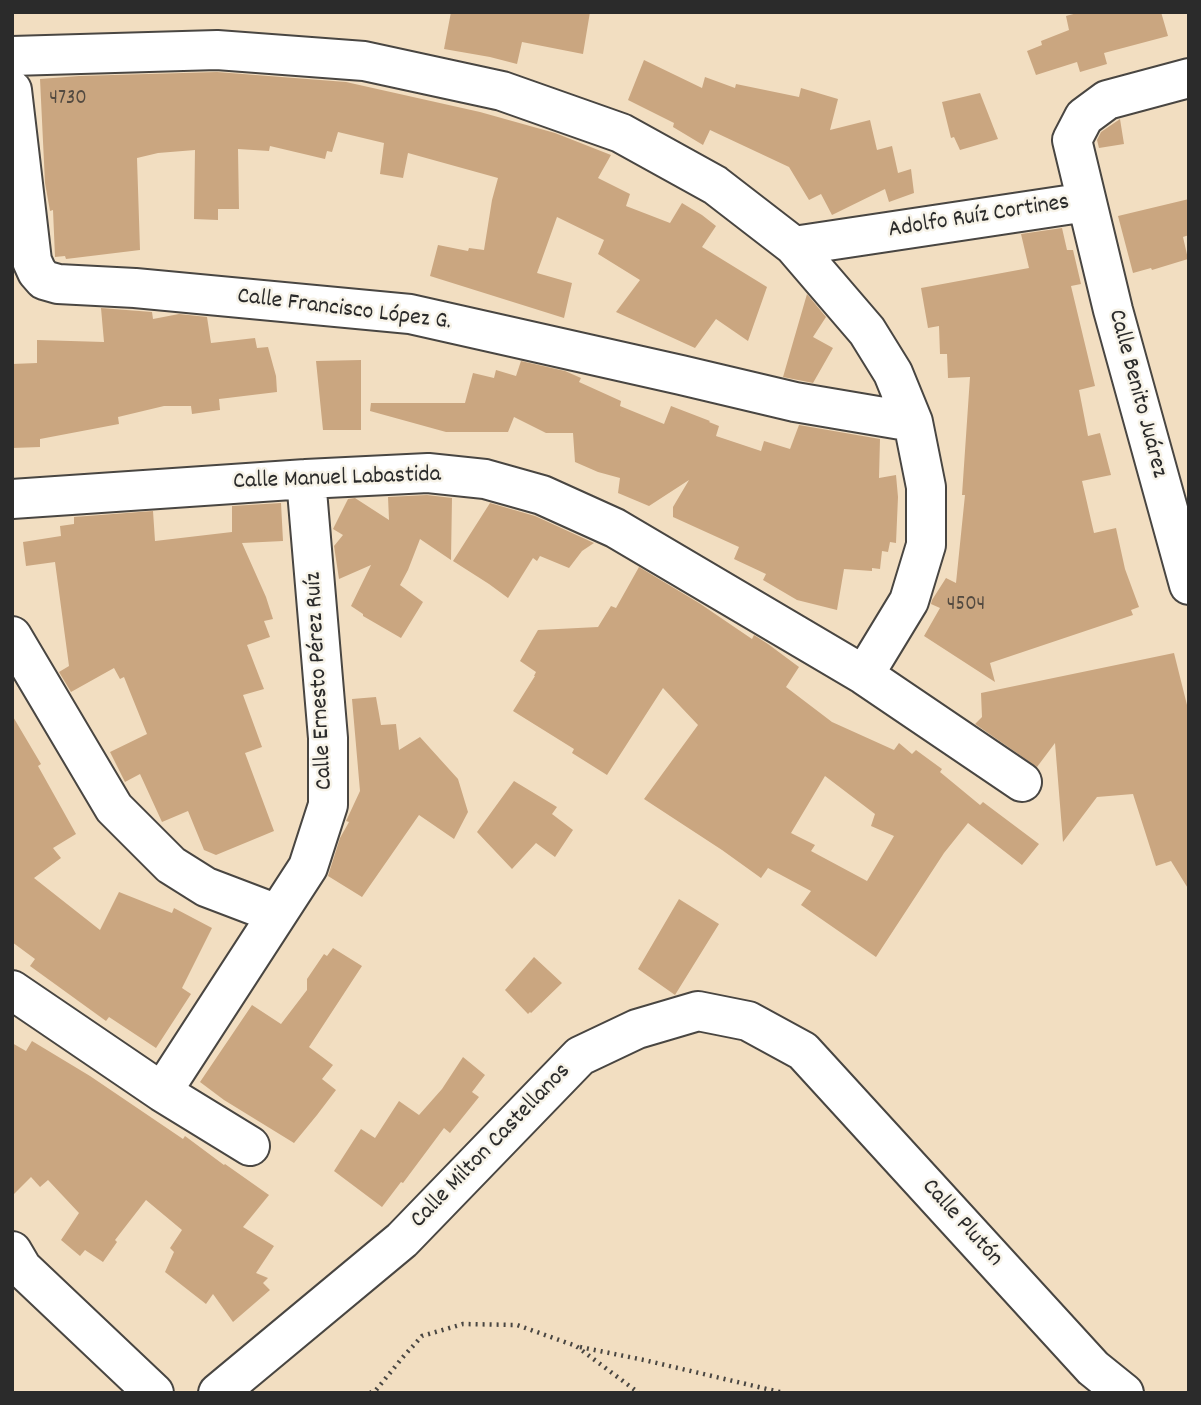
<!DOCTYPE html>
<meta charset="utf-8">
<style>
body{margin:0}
#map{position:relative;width:1201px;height:1405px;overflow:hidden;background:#f2dec1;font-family:Dekko,sans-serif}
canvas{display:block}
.frame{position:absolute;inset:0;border:14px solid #2b2b2b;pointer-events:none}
</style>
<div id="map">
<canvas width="1201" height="1405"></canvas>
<div class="frame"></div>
</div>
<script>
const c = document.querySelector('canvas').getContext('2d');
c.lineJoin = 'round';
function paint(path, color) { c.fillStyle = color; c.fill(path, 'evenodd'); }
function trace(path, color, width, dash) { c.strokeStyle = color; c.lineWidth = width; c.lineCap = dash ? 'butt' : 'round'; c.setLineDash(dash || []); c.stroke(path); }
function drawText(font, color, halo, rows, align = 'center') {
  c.font = font + ' Dekko,sans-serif'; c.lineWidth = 5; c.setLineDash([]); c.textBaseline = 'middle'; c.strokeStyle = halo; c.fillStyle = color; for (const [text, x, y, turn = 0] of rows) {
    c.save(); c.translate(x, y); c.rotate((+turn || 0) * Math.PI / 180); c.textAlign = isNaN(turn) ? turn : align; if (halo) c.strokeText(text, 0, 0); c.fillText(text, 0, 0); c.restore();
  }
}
paint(new Path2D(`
 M451,12H590L583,54L522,42L517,64L490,57L444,49Z
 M1081,12H1161L1168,36L1104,53L1107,64L1080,72L1077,62L1036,75L1027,51L1042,45L1041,41L1069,30L1066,16Z
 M644,60L702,88L705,77L735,88L736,84L799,97L801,88L838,99L830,130L870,120L877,150L892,146L898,173L911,169L914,193L889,202L885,189L832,215L821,194L809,200L789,167L710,130L703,145L673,127L674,123L628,100Z
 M217,72L346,82L480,112L555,133L611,155L598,178L630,194L626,206L670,223L682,203L702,215L716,226L702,247L767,287L748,341L716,319L695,348L616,312L640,280L598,254L604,240L557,217L537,273L572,283L564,318L430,276L438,245L468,251L469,248L484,250L492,200L498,178L408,153L403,178L380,174L384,143L338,132L332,152L327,151L325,159L270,146L269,151L238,149L239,209H218V220L194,219L195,150L158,153L137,158L140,250L66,259L65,256L55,257L53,210L50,211L45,183L40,79L79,76Z
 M980,93L998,139L960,150L954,137L951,138L942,102Z
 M1120,119L1124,144L1099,148L1097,140L1101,132Z
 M1189,199V235L1183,237L1188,259L1152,270L1151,268L1133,273L1118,216Z
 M1062,228L1067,250H1073L1081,284L1071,286L1095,386L1079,390L1088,436L1100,433L1111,475L1082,481L1094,533L1116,528L1125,569L1139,607L1131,610L1133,615L990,663L995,682L924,636L940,608L931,604L932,600L946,578L956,583L965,495H962L970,377L948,378L947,354H940L939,326L928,328L921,288L1029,268L1021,234Z
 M807,294L826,317L813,337L833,348L813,383L783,377Z
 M101,308L152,312L153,319L179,314L207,317L211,343L255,338L257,348L268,347L276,376L277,392L219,399L220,410L192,414L191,406H164L118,417L119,424L40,439V447L12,448V364L37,363V340L104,342Z
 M361,360V430H323L316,361Z
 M521,361L565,371L581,378L579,382L621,401L620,406L664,424L671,406L710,421L709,422L719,426L716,436L761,451L764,441L790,449L799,425L880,439L879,478L896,475L898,497L896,543L890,542L888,552L882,551L880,569L872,568V571L844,569L837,610L797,600L763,580L766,574L734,559L739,547L673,517V507L689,480L649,506L618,493L620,478L598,472L575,462L573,433H546L514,417L508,432H446L370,411L371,403H465L473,373L494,378L496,370L516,376Z
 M427,495L452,498L451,560L420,539L408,570L400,585L423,602L401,638L363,616V614L351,606L371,565L339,579L334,546L343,535L333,529L348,499L355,498L389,520L388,497Z
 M281,503L283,541L242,543L266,597L273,619L264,621L270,637L247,645L264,689L243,695L262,747L245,753L274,831L216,855L204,850L188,811L162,822L140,774L125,782L110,752L147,734L124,677L120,679L114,668L71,692L59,672L69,666L55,562L26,566L23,542L61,536L60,526L74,524V517L153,511L155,541L232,532V506Z
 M490,503L535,516L594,543L582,551L569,568L540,556L537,561L533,558L508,598L489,584L453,561Z
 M639,567L699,603L752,639L754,635L768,644L799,667L786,687L832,722L894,750L899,743L912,754L916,750L942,769L940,772L980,805L983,802L1039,844L1022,865L968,823L944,853L876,957L801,905L811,891L768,868L761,878L722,850L644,799L698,725L663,688L607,775L572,753L574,749L513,711L535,676H534L536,672L520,661L538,630L598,627L611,606L616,608ZM825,776L875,814L871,826L894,836L867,881L811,851L815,845L791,833Z
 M1174,653L1189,713V890L1171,861L1156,866L1133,794L1097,797L1063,842L1055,743L1037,767L975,724L982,717L981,693Z
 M376,697L381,725L396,724L399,750L420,737L458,779L468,812L454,839L419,815L362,897L328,876L340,838L349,822L346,821L347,819L360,791L352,699Z
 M12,715L41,764L38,766L76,834L53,848L61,858L34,878L100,930L119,892L172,913L174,908L212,928L182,988L191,994L156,1048L109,1017L106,1021L30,966L35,959L12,942Z
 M514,781L557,807L552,814L573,830L555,857L536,843L512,869L477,832Z
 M679,899L719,924L675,995L638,969Z
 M333,948L362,966L309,1047L333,1065L322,1079L336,1090L317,1115L294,1143L224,1100L200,1082L252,1005L281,1024L307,990V979L324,954L327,956Z
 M534,957L562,983L531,1013L530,1012L528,1014L505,990Z
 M32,1041L90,1076L183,1139L185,1136L224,1165L225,1164L269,1195L243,1227L274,1246L256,1273L268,1278L263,1283L270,1290L233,1322L213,1294L206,1304L165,1272L174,1252L170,1248L182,1230L146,1200L115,1240L117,1242L103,1262L85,1250L80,1256L61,1240L79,1213L48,1180L40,1187L31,1177L12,1196V1043L26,1051Z
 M463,1057L485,1075L472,1092L479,1097L450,1133L444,1128L403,1183L401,1182L382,1207L334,1171L361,1129L375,1138L399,1101L419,1115L442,1089Z`), '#caa680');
const minor = new Path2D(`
 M12,56L217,50L364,61L502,91L621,133L715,185L794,246L867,331L893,373L913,422L926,487V545L909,601L864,675
 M1189,78L1107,100L1084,117L1072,140L1113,310L1189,585
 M12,90L32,261L37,272L44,280L58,284L135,288L410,314L681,375L795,402L913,422
 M794,246L1087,202
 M12,499L306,479L428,473L485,479L542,495L615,528L864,675L1022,782
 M12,636L114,808L171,865L206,887L277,914
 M12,990L162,1092L250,1146
 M162,1092L308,867L328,805V738L306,479
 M12,1251L22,1268L154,1393
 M218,1393L402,1240L580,1056L637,1029L698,1011L748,1021L803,1051L1093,1368L1124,1393`);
trace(minor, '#494642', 42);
trace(new Path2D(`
 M580,1347L644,1360L784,1393
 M370,1393L376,1390L403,1357L422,1336L463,1324L517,1325L576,1346L639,1393`), '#494642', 4.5, [2, 5]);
trace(minor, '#fff', 38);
drawText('21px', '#534a40', null, [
 ["4730",68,100],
 ["4504",966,606]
]);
drawText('24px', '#2b2b2b', '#f7f3e8', [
 ["Adolfo Ruíz Cortines",979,218,-9],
 ["Calle Francisco López G.",344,311,7],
 ["Calle Benito Juárez",1136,394,75],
 ["Calle Manuel Labastida",337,480,-2],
 ["Calle Ernesto Pérez Ruíz",321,681,-93],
 ["Calle Milton Castellanos",492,1147,-46],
 ["Calle Plutón",961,1224,48]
]);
</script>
